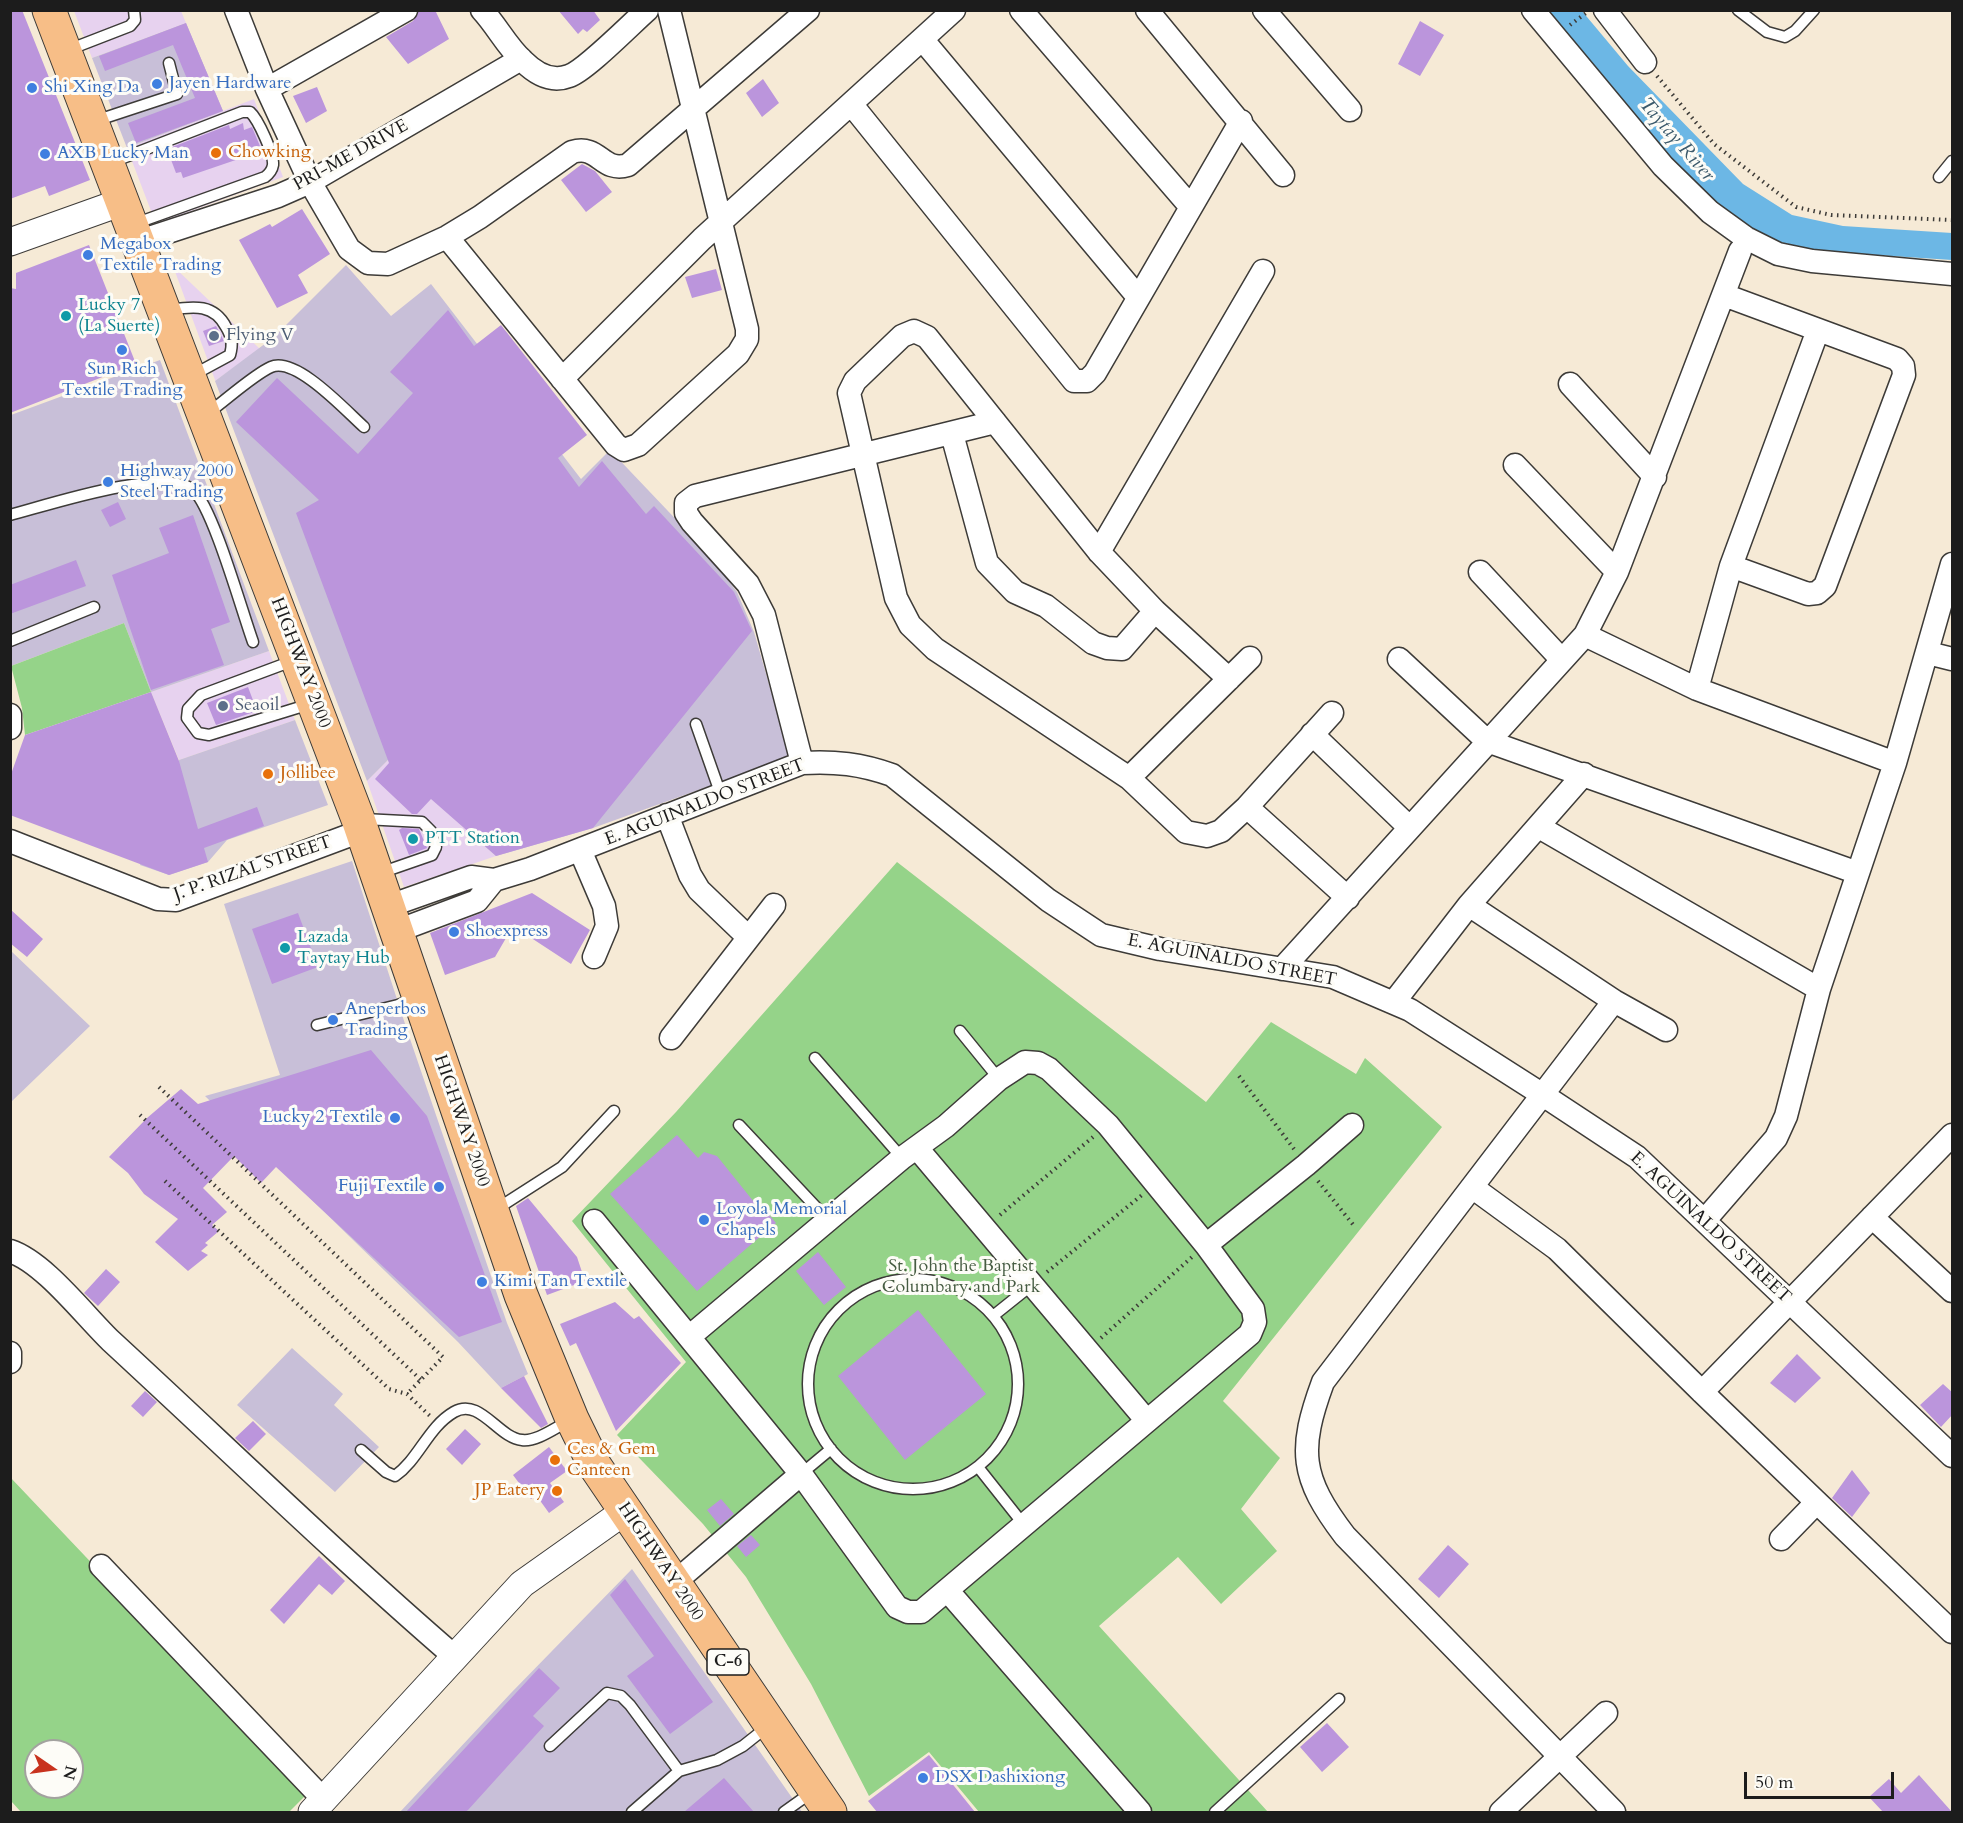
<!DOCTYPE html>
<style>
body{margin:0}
#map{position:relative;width:1963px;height:1823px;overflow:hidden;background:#f6ead6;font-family:Cardo,serif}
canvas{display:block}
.frame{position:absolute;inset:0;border:12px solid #1c1c1c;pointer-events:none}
.north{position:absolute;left:24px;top:1739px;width:60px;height:60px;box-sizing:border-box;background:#fdfcf7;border:2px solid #a3a29f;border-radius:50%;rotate:103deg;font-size:16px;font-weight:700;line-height:24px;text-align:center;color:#1c1c1c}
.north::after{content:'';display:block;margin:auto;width:21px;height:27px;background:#c8321e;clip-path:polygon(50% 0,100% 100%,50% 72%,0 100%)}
.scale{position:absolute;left:1744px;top:1772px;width:150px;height:27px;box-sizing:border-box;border:3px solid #1c1c1c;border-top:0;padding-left:8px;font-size:18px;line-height:21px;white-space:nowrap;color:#1c1c1c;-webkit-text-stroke:4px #fdfcf7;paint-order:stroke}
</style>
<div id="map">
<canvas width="1963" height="1823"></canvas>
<div class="frame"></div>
<div class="north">N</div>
<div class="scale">50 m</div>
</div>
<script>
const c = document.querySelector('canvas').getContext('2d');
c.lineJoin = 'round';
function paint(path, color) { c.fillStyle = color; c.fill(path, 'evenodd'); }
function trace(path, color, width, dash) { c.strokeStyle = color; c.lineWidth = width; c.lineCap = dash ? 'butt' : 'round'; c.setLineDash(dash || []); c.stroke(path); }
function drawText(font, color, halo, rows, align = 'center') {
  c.font = font + ' Cardo,serif'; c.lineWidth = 6; c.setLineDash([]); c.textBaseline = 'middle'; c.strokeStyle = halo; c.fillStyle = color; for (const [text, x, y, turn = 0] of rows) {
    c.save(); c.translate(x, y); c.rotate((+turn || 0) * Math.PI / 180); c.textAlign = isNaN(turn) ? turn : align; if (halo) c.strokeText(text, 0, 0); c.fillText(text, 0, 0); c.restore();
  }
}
paint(new Path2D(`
 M74,11H181L186,23L92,58Z
 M254,99L283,177L156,224L127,148Z
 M173,266L260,349L215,381V380Z
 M269,651L295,720L179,760L151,692Z
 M388,760L496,856L404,887L367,781Z`), '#e7d2ef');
paint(new Path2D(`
 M186,23L223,111L127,148L92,58Z
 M346,265L391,316L431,284L581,479L610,450L706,551L737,592L754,632L790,757L593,828L496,856L388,760L367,781L215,381L274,337Z
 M160,360L269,651L151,692L124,623L11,666V415Z
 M295,720L328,805L227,840L208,862L169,875L140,865L179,760Z
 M352,861L408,1033L507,1323L528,1374L501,1388L458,1342L205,1096L280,1075L224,904Z
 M11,951L90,1026L11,1102Z
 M292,1348L343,1394L334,1405L379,1447L335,1492L237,1405Z
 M632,1569L802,1812H400L511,1693Z`), '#c8bfd8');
paint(new Path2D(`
 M124,623L151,692L25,735L22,708L11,666Z
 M897,862L1206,1102L1271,1022L1356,1074L1365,1058L1442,1127L1223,1401L1280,1458L1241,1509L1277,1551L1221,1604L1178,1557L1099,1626L1268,1812H979L929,1752L869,1796L811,1684L746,1577L703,1524L617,1435L686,1362L572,1221L676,1112Z
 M10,1477L309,1792L289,1812H21L11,1801ZM36,1751H72V1787H36Z`), '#95d389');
paint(new Path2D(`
 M1549,11H1582L1628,66L1743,184L1792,215L1843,226L1952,233V260L1815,251L1758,236L1697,189L1607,86Z`), '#6cb7e5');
paint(new Path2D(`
 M10,10H22L90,180L49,196L45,186L10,199Z
 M419,10H435L449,39L408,64L386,37L413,21Z
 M558,10H593L600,20L587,32L583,29L578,34Z
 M1420,21L1444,35L1420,76L1398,64Z
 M186,23L223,111L136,143L128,123L195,98L173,45L105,71L99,56Z
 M763,79L779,103L762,117L746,93Z
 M317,87L327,111L306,123L293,96Z
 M243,123L244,130L252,127L262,151L183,178L181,172L176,173L167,149L229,125L230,129Z
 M582,164L595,171L612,192L586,212L561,180Z
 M302,209L330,254L298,275L308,293L277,308L239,240L270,224L272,227Z
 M89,245L136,364L10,413V288L16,289V273Z
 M716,269L722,290L692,298L685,277Z
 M448,310L474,346L501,325L587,435L558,458L579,487L602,461L646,514L654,506L734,592L752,631L593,828L496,856L431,799L417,814H412L375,779L389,763L296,513L319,500L236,422L277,378L358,454L413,393L390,372Z
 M216,326L224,341L209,346L203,331Z
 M118,502L126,519L110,527L101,510Z
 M193,515L230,622L211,629L224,665L151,690L112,575L169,553L159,528Z
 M76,560L86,586L10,614V585Z
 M248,687L257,711L216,725L207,703Z
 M151,692L179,761L198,829L257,807L264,826L204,848L208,862L169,875L10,815V777L25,735Z
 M402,828L419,829L427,848L409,855L399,830Z
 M532,893L590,930L571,964L513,926L495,957L445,975L430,933Z
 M10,909L43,939L27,957L10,943Z
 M298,913L318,967L272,984L252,929Z
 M371,1050L427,1116L502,1322L459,1337L276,1167L261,1183L234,1156L203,1188L227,1212L212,1225L219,1231L205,1243L208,1245L201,1251L208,1255L188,1271L155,1242L178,1219L144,1194L128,1173L109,1157L147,1118L181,1089L198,1104Z
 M677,1135L698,1158L704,1152L717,1156L762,1212L765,1210L776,1223L697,1291L610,1194Z
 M528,1198L577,1257L585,1281L547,1295L516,1206Z
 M818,1252L846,1287L824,1305L796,1271Z
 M106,1269L120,1282L98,1306L84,1293Z
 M615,1302L634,1319L639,1316L681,1363L616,1431L576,1343L570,1346L560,1324Z
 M918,1310L986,1394L905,1460L838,1376Z
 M1797,1354L1821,1378L1795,1403L1770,1383Z
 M524,1376L548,1424L541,1428L501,1388Z
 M1943,1384L1953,1393V1414L1941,1427L1920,1405Z
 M145,1391L157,1402L143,1417L131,1406Z
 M253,1421L266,1434L249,1451L235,1438Z
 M465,1429L481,1444L462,1465L446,1449Z
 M549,1447L567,1471L550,1483L564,1502L549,1513L536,1495L531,1499L513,1475Z
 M1852,1470L1870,1493L1852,1517L1832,1498Z
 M721,1499L734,1514L720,1526L707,1510Z
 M751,1535L760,1545L746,1557L737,1546Z
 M1448,1545L1469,1564L1439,1598L1418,1579Z
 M319,1556L345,1581L332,1595L319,1584L284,1624L270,1610Z
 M625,1579L713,1702L670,1734L627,1676L654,1656L610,1595Z
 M539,1668L560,1688L533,1716L544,1726L468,1810L465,1812H406Z
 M1327,1723L1349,1747L1322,1772L1300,1747Z
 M929,1755L975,1812H877L868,1801Z
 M1919,1775L1952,1812H1883L1869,1797L1889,1779L1901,1793Z
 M724,1778L754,1812H684Z`), '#bb95dc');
const service = new Path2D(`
 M1738,10L1767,32L1785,37L1795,31L1814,10
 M68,50L130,26L135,20L134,10
 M95,121L177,94L169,63
 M110,163L242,112H250C258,119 274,154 273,165C272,171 269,174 265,177L134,224
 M1939,177L1952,161
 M166,310C191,307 213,302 226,327C232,337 233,344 230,355L193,375
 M208,413C225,401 253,375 271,367C296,356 346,411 364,427
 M10,515C45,506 164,466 193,490C213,507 242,612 253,642
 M10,641L94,607
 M295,660L201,695L188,709L187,718L198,733L209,735L310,704
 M696,724L721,795
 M364,819L422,822L431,831L436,847L432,855L380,873
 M317,1025L398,1005L416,998
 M960,1031L999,1079
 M815,1058L902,1158
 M739,1125L829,1221
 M495,1210L562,1167L614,1111
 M808 1384a105 105 0 1 1 210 0a105 105 0 1 1-210 0Z
 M993,1316L1033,1284
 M361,1450L386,1472L395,1476C419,1459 428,1427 454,1412C480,1397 498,1438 522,1440C537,1442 556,1427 569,1421
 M978,1467L1024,1525
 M801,1474L831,1449
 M550,1746L607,1693L621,1696L630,1705L679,1771
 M632,1812L679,1771L717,1760L743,1746L767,1727
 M784,1812L812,1792
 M1215,1812L1339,1699`);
const minor = new Path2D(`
 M236,10L267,89L310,182L349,249L368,263L388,264L447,237L480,217L572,152C600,144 601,173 628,165L808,10
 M482,10C497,26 507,47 523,61C535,73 551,83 569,76C585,71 631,24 647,10
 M1021,10L1190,206
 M1147,10L1283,175
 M1264,10L1350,110
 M1533,10L1663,166L1710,212L1746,238L1778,254L1812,261L1952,274
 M1605,10L1645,62
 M922,39L1138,297
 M267,89L406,10
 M852,105L1074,381H1087L1095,373L1241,121
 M447,237L616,445L624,450L638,445L738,354L747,339V329L669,10
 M137,242L278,196L310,182L521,59
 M1724,295L1897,359L1903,366L1904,375L1825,586L1817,593L1808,594L1731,566
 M562,379L702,239L954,10
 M1570,384L1655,477
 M952,434L987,563L1015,592L1046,606L1093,643L1107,648L1122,649L1155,611
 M1515,465L1617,572
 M1099,552L1263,271
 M1480,572L1562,660
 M1585,635L1697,689L1895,763
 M1928,653L1952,659
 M1399,659L1487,741L1858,873
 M1229,679L1155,611L1099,552L927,337L914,331L902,336L855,381L849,393L896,598L910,625L935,649L1129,778L1186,832L1207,836L1221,831L1247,807L1332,713
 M1697,689L1731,566L1818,330
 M10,715V728
 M1312,734L1410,828
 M802,763L764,615L748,584L692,522L686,513V503L695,496L995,422
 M1129,778L1250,658
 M1247,807L1348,898
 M667,815L690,875L699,890L748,937
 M1539,827L1819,989
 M10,841L158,899L176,900L361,831
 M580,850L604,906L607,926L594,957
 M1469,905L1614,1001L1666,1030
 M389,906L471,877L494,880L530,869L802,763C835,761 861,764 892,775L1048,900L1101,935L1160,949L1333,977L1410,1010L1543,1095L1637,1157L1952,1456
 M397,931L477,901L494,880
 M1282,969L1585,635L1617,572L1740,251
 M1394,1002L1469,905L1584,774
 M671,1038L774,905
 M917,1148L1147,1421
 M1472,1187L1557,1249L1702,1392L1952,1632
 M1872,1217L1952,1291
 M1705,1220L1776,1138L1786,1116L1819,989L1895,763L1952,564
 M594,1221L801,1474L897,1607L908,1612H921L1250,1334L1255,1322L1253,1309L1206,1245L1108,1125L1049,1069L1038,1063L1025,1062L999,1079L946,1126L902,1158L689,1337
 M1206,1245L1306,1165L1352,1125
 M10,1251C44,1262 84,1315 111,1341C226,1447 337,1555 455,1657
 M10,1353V1362
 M1702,1392L1952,1135
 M1781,1539L1816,1503
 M101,1566L324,1800
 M675,1582L801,1474
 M947,1590L1140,1812
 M1501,1812L1606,1713
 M1614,1812L1345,1536C1300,1477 1298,1450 1323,1382L1614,1001`);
const tertiary = new Path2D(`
 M10,242L122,202
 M312,1812L522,1584L625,1511`);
const primary = new Path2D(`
 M49,10L358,819L521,1295L572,1419L595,1466L830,1812`);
trace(service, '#3d3b38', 13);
trace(minor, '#3d3b38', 25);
trace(tertiary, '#3d3b38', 29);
trace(primary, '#3d3b38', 35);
trace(new Path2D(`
 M1570,25L1586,13
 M1657,76L1714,144L1796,207L1831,215L1952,220
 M1239,1076L1294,1149
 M159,1087L443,1357L407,1394
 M140,1115L421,1380
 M165,1181L389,1389L407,1394L430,1416
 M1318,1181L1355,1227
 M1000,1215L1093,1137
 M1047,1272L1142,1195
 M1101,1338L1192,1257`), '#3d3b38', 4, [1.5, 4.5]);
trace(service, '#fff', 10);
trace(minor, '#fff', 22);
trace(tertiary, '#fff', 27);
trace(primary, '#f7be87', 33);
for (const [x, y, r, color] of [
 [157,84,6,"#3f7fe0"],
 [32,88,6,"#3f7fe0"],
 [216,153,6,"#e8710a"],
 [45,154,6,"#3f7fe0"],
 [88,255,6,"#3f7fe0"],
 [66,316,6,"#0f9aa8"],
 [214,336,6,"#5c6f8a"],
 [122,350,6,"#3f7fe0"],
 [108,482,6,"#3f7fe0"],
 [223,706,6,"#5c6f8a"],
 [268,774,6,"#e8710a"],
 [413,839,6,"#0f9aa8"],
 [454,932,6,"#3f7fe0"],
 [285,948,6,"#0f9aa8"],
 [333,1020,6,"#3f7fe0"],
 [395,1118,6,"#3f7fe0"],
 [439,1187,6,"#3f7fe0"],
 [704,1220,6,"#3f7fe0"],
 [482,1282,6,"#3f7fe0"],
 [555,1460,6,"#e8710a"],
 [557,1491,6,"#e8710a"],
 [923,1778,6,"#3f7fe0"]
]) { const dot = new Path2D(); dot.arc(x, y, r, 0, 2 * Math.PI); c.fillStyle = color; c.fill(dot); trace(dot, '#fdfcf7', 2); }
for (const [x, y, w] of [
 [728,1662,42]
]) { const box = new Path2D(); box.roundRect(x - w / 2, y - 13, w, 26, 4.5); c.fillStyle = '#fdfcf7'; c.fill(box); trace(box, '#1c1c1c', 1.5); }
drawText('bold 16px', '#1c1c1c', null, [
 ["C-6",728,1662]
]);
drawText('18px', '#366cbe', '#fdfcf7', [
 ["Jayen Hardware",169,84],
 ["Shi Xing Da",44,88],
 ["AXB Lucky Man",57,154],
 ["Megabox",100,245],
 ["Textile Trading",100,266],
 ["Sun Rich",122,370,"center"],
 ["Textile Trading",122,391,"center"],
 ["Highway 2000",120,472],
 ["Steel Trading",120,493],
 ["Shoexpress",466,932],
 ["Aneperbos",345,1010],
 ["Trading",345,1031],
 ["Lucky 2 Textile",383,1118,"right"],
 ["Fuji Textile",427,1187,"right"],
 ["Loyola Memorial",716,1210],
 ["Chapels",716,1231],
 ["Kimi Tan Textile",494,1282],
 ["DSX Dashixiong",935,1778]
], 'left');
drawText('18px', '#c56008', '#fdfcf7', [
 ["Chowking",228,153],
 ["Jollibee",280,774],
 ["Ces & Gem",567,1450],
 ["Canteen",567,1471],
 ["JP Eatery",545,1491,"right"]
], 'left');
drawText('18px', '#1c1c1c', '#fdfcf7', [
 ["PRI-ME DRIVE",351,156,-29],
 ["HIGHWAY 2000",300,663,69],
 ["E. AGUINALDO STREET",705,803,-21],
 ["J. P. RIZAL STREET",253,869,-19],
 ["E. AGUINALDO STREET",1232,961,11],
 ["HIGHWAY 2000",461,1121,71],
 ["E. AGUINALDO STREET",1710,1228,43],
 ["HIGHWAY 2000",660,1562,56]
]);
drawText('18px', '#0d838f', '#fdfcf7', [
 ["Lucky 7",78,306],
 ["(La Suerte)",78,327],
 ["PTT Station",425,839],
 ["Lazada",297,938],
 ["Taytay Hub",297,959]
], 'left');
drawText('18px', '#4e5e75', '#fdfcf7', [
 ["Flying V",226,336],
 ["Seaoil",235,706]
], 'left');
drawText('18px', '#465c42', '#fdfcf7', [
 ["St. John the Baptist",961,1267],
 ["Columbary and Park",961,1288]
]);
drawText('italic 20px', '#3c5a6c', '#fdfcf7', [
 ["Taytay River",1676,140,49]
]);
</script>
